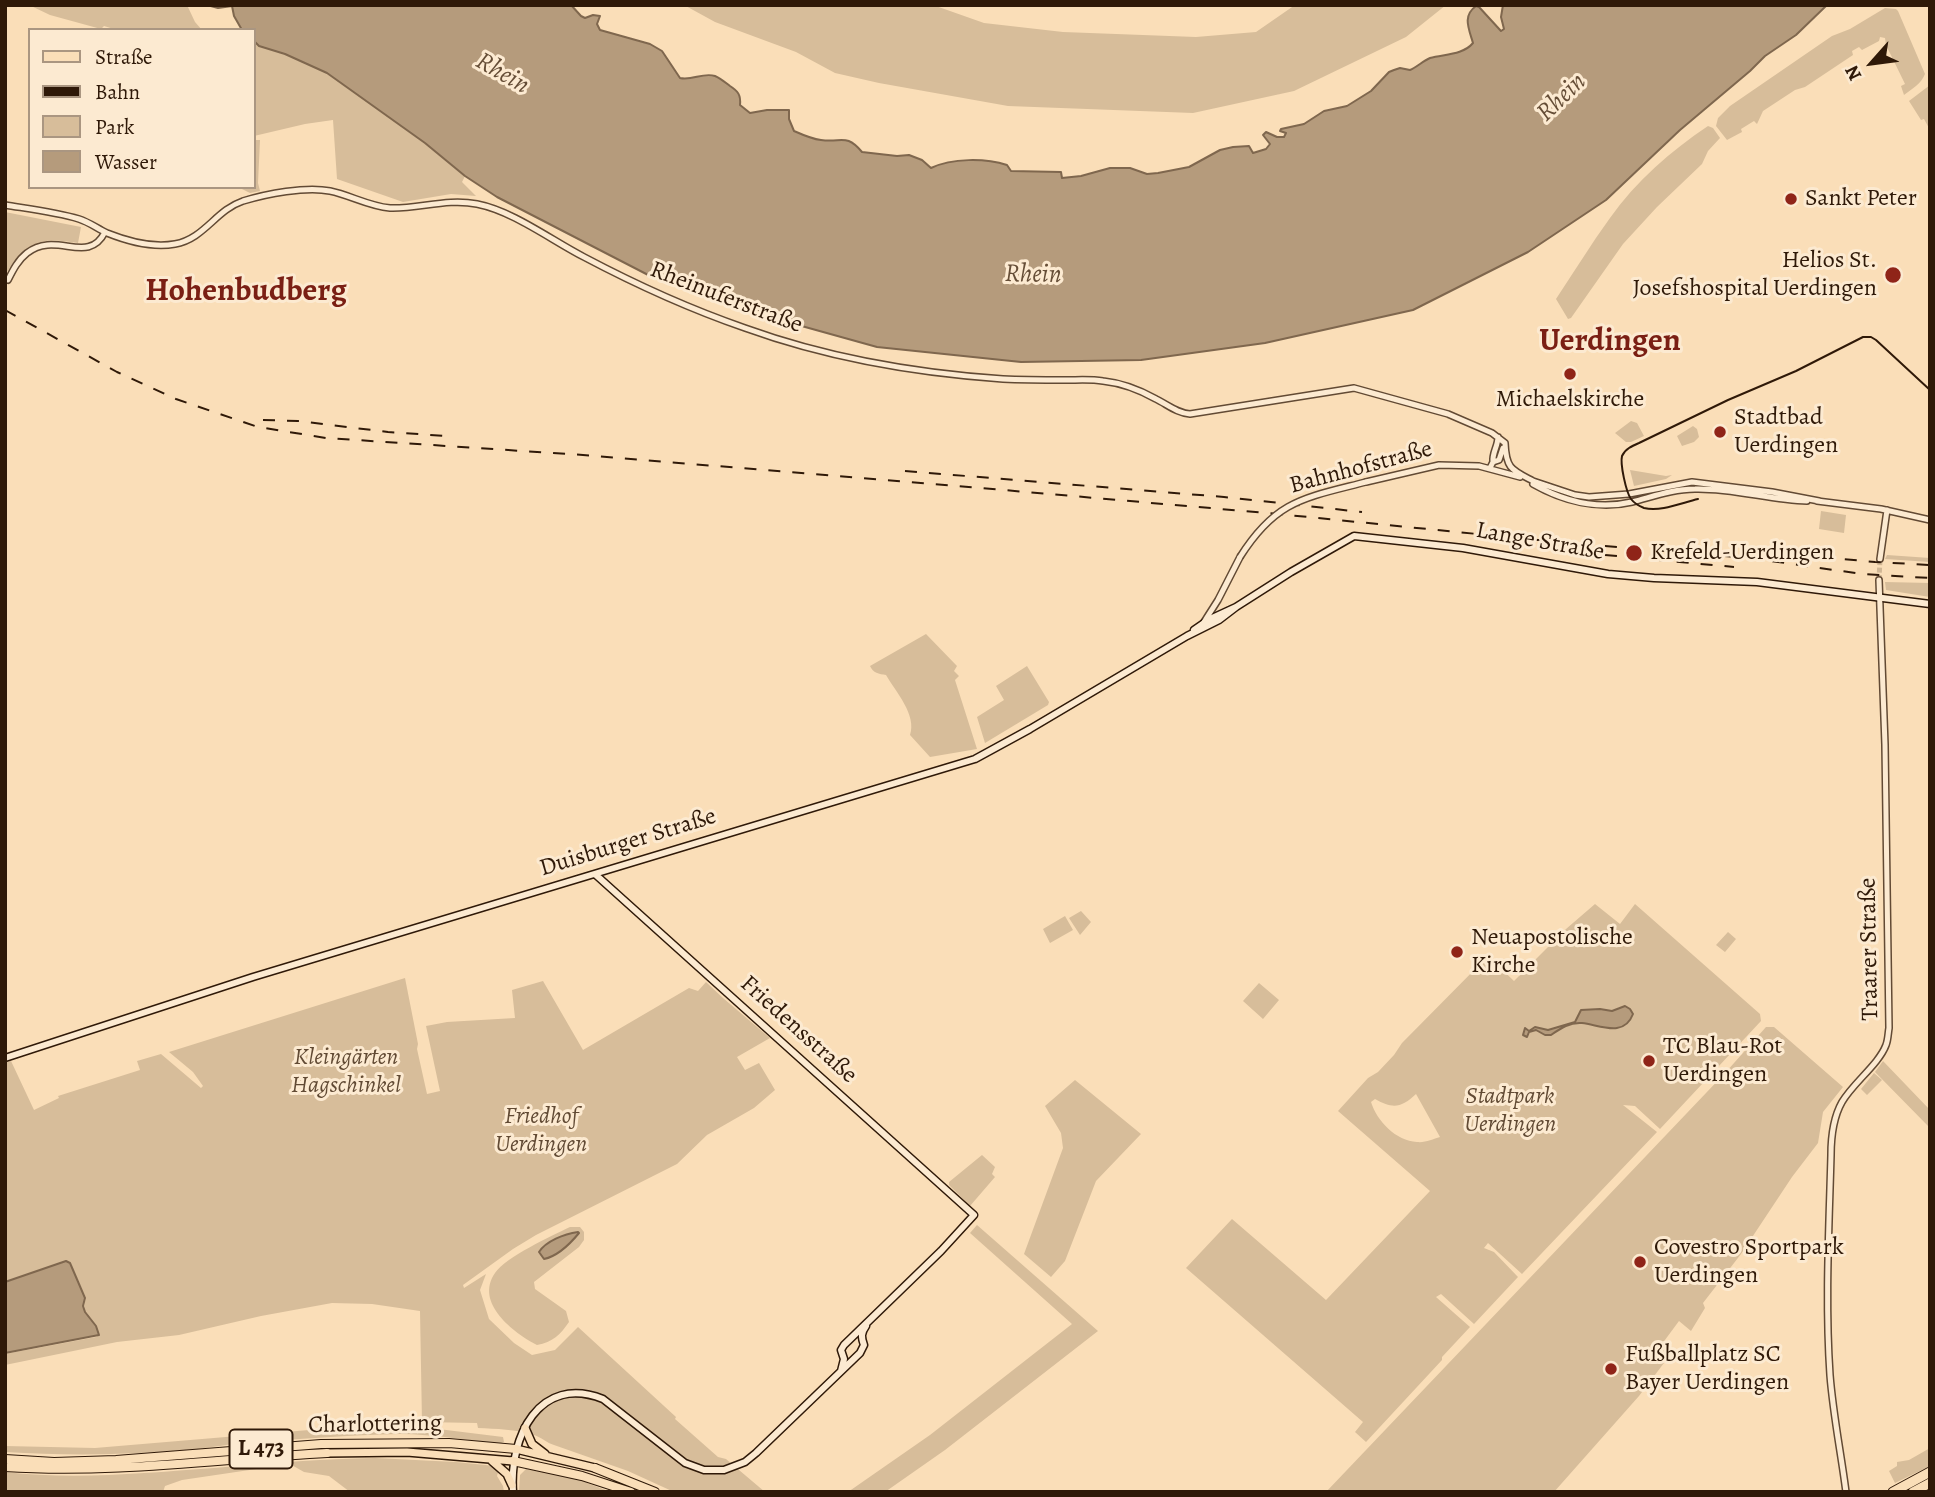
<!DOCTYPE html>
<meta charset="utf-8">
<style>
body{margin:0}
#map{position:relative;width:1935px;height:1497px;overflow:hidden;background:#fadeb8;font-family:Alegreya,serif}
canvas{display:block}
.frame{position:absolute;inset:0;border:7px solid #2f1908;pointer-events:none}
.legend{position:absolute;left:28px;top:28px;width:228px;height:161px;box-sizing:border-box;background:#fcead1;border:2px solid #aa9681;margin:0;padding:9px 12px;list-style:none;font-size:21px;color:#2f1908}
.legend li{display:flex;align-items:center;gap:14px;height:35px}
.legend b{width:35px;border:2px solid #aa9681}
.north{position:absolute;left:1837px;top:28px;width:70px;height:70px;-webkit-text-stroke:5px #fcead1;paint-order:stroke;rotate:242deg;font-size:19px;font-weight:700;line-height:28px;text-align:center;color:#2f1908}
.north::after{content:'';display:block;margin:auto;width:24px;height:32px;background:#2f1908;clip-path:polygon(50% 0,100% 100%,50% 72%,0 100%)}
</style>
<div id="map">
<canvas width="1935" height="1497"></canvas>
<div class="frame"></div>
<ul class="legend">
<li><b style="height:9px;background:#fadeb8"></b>Straße</li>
<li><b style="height:9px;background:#2f1908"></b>Bahn</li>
<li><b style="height:19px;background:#d7bd9a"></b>Park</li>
<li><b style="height:19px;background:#b59b7c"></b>Wasser</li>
</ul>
<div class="north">N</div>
</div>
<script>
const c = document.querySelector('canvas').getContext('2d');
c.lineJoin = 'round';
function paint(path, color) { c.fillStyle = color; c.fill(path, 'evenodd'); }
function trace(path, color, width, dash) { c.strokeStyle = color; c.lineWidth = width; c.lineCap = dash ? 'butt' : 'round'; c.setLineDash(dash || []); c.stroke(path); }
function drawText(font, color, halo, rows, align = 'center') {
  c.font = font + ' Alegreya,serif'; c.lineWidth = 6; c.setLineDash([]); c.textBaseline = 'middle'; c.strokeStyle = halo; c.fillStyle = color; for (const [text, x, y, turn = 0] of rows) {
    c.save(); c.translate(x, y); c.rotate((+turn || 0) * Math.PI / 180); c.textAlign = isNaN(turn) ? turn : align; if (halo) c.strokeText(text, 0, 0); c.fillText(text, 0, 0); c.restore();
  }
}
paint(new Path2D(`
 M29,5H187L195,22L202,30H117L104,26L101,29L50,15Z
 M684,5H933L984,23L1063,32L1196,37L1256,32L1295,5H1446L1406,37L1294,91L1193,113L1008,106L879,83L835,73L796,52L715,22Z
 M1885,8L1896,9L1898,11L1925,74C1921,84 1912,89 1904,95L1901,86L1905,84L1886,45L1885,38L1880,37L1879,41L1862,50L1859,47L1852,51L1853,55L1805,87L1795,90L1763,111L1757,124L1754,121L1741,129L1742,132L1727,140L1716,126L1718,118L1730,106L1832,36L1850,29Z
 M254,41L260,46L285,54L327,73L425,143L465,176L462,182L476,196L451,194L403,202L337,179L333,120L305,124L254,136Z
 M1930,85V130L1924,119L1921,120L1909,101Z
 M1708,126L1713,128L1720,138L1708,151L1702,164L1657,207L1623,244L1571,318L1568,319L1556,299C1574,272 1591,244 1610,218C1636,181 1671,151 1708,126Z
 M254,140H260L258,183L260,191L250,193L238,187H254Z
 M5,212L81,227L78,243C38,236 27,242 5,275Z
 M1631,421L1637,423L1644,436L1631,442H1626L1615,433Z
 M1693,426L1697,429L1699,437L1694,442L1682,446L1677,436Z
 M1630,470L1666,476L1672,475L1666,479L1634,486Z
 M1821,511L1846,515L1844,533L1819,529Z
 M1887,555L1930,558V562L1885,559Z
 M1885,582L1930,583V597L1886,590Z
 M926,634L957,666L954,671L959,676L955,680L977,749L930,757L910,735C917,715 896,692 886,675C879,674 873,673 870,666Z
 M1027,666L1049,702L1048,705L985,743L977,717L1004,700L996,686Z
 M1595,904L1620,924L1635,904L1760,1014L1761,1021L1660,1129L1635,1106L1623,1105L1657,1132L1522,1274L1488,1243L1484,1248L1494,1252L1518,1277L1474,1324L1441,1294L1436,1297L1470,1327L1442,1357V1360L1366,1442L1355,1432L1363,1422L1186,1268L1232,1219L1326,1300L1430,1191L1338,1111L1368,1078L1378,1072L1394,1055L1402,1043L1488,956L1514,981L1566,929ZM1620,1007H1628L1633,1014C1624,1038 1600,1023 1582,1023C1569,1023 1556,1030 1543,1034L1538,1030L1530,1031L1535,1027L1548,1030L1575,1022L1581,1010L1600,1009L1612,1011ZM1416,1094L1440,1137C1433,1139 1425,1143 1417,1142C1396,1141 1377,1121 1371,1102L1375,1099C1393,1109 1401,1108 1416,1094Z
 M1081,911L1091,922L1080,935L1069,918Z
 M1065,916L1073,930L1050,943L1043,929Z
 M1728,932L1736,939L1725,952L1716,945Z
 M405,978L418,1044L417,1049L427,1094L440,1091L426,1026L447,1022L515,1018L512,990L543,981L583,1050L689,988L698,991L706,982L723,998L770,1038L737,1057L745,1070L759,1063L775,1090L754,1108L707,1135L677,1164L536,1235L513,1249L463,1285L464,1288L486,1274L480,1290L489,1319L514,1343L532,1355L555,1350L578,1327L676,1417L675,1419L718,1457L726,1459L765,1492H674L628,1471L554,1445C547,1443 541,1437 534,1435C516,1429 496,1429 478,1428L477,1423L422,1422L420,1311L372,1304L332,1303L261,1316L179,1335L117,1342L5,1365V1354L96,1337L99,1335L96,1326L85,1312L84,1306L86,1298L70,1262L66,1261L5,1282V1063L11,1061L34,1110L59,1098L58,1096L140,1070L137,1061L161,1054L201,1088L203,1086L193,1072L169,1052Z
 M1259,983L1279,1000L1263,1019L1243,1001Z
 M1766,1027H1774L1843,1087L1823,1112L1818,1143L1792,1177L1741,1254L1703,1303L1705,1308L1691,1331L1679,1321L1662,1344L1670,1355L1639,1396L1554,1492H1326L1726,1072Z
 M1883,1061L1930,1110L1929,1127L1875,1072Z
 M1874,1073L1882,1080L1867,1095L1861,1089Z
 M1075,1080L1141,1134L1096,1181L1065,1261L1051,1277L1024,1254L1063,1148L1061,1133L1045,1106Z
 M982,1155L995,1167L992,1174L995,1177L970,1206L949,1185V1182Z
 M977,1225L1098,1331L945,1450L885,1492H848L930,1435L1072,1324L970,1233Z
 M570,1227H580L584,1232V1240L579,1247L534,1282L535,1289L566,1311L569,1322C560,1335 553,1342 537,1345C514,1333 474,1303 495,1273C506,1257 551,1236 570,1227Z
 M422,1427L503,1437L504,1442L501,1443C467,1441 435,1434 400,1434C349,1435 297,1439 245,1443C229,1444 214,1447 198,1449C134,1455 69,1456 5,1452V1446L95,1448L321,1429Z
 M1930,1448V1466L1895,1483L1889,1471L1897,1466V1462L1909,1460Z
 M375,1458L456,1462L495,1466L499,1469L497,1476L503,1486L504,1492H350L329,1476L304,1472L290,1464L182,1480L165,1486L163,1492H5V1472C75,1480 145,1473 214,1468C268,1463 322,1459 375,1458Z
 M526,1469L538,1470L586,1481L587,1483L611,1492H519L520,1475Z`), '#d7bd9a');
const water = new Path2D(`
 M207,5H571L581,16L585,18L593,15L600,16L597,24L600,30L650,44L662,51L680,78C692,81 703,72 715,76C720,78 726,83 730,86C738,91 741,95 740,105L750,113L767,110H789V119L794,131C803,135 812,139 821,140C842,143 846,133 862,152L897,156L909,155L922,160L931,168C952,158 985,158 1007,165L1011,171L1061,172L1062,178L1081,176L1110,168H1130L1147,174L1158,173L1189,167L1220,150L1233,147L1249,146L1253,153L1266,149L1270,144L1263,135L1266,132L1277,137H1284L1286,133L1280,131L1281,129L1304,124L1324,111L1347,106L1371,91L1389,72L1394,70L1400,68L1410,70C1417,67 1423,61 1430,58C1445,54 1463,55 1473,43C1469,29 1462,16 1476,6L1479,7L1501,31L1504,29L1501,17L1503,5H1827L1796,35L1765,56L1750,71L1680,130L1606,200L1528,252L1413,310L1265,343L1141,360L1021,362L877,347L780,320L750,306L654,278L497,197L465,176L425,143L327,73L285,54L259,46L254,41V30H242L234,16L232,6L218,8Z
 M1625,1006L1630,1009L1633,1014C1624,1038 1600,1025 1582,1023C1570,1022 1561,1028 1551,1035H1545L1536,1030L1529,1032L1527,1037L1523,1035L1525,1028L1529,1031L1535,1027L1548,1030L1575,1022L1581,1010L1600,1009L1612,1011Z
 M578,1232L579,1233C570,1244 558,1256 544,1259L539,1252C546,1241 564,1234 578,1232Z
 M66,1261L70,1263L85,1298L83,1306L85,1312L96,1326L99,1335L5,1353V1282Z`);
paint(water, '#b59b7c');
trace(water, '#7f674e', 2);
trace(new Path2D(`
 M1879,580L1880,559`), '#d1b795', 5, [5, 2.5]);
const tertiary = new Path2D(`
 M5,205C30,209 56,212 79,219C89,222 98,229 107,233C127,241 153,248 175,244C204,239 216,210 243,201C266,194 306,186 330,191C350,195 368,206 390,208C419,209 447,198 477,204C513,211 551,240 584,257C635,284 690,309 745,328C828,358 915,373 1003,379C1024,380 1045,380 1066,380C1078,380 1091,379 1103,381C1122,383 1140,390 1156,399C1168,405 1177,413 1190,414L1354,388L1448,414L1492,433L1505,443C1506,469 1512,470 1533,481
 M8,280C13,270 18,260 27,253C56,230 88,266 105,232
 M1493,462C1492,453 1498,446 1498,437
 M1490,468L1493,462L1499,460L1503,448
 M1533,481L1575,495L1589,497L1629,494L1692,482L1772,492L1819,501
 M1366,482L1439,465L1479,466L1520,477
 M1533,484C1563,501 1598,510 1632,502C1652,497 1673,489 1695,489C1733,488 1770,500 1807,501
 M1817,501L1881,509L1930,520
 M1880,559L1887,510
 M1204,622L1218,600L1240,557
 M1846,1492C1841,1453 1833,1414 1830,1375C1825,1302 1829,1229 1831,1155C1831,1137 1833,1118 1842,1102C1853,1083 1879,1064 1886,1045C1888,1040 1888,1034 1889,1028L1885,745L1879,580`);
const secondary = new Path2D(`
 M1194,630L1210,619L1236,607L1291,572L1354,536L1463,548L1608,574L1654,578L1757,582L1930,604
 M596,875L974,1215L941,1251L844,1345L841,1350L844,1359L841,1371
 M5,1058L253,977L975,759L1030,729L1187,636L1219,620L1236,607
 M513,1492C509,1437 539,1374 603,1399L685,1463L704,1470H724L745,1462L756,1453L860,1353L864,1345C861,1337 861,1333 866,1326`);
const primary = new Path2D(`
 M525,1428L532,1444L545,1454
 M516,1449L595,1468
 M327,1453L407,1452L513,1461
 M492,1461L507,1474L512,1485`);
const trunk = new Path2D(`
 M5,1459L54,1462L116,1460L321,1444L449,1443L516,1449
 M513,1461L582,1476L631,1492
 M5,1467C113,1474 219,1459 327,1453
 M595,1468L655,1492`);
const motorway = new Path2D(`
 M1893,1492L1930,1472
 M1913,1492L1930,1483`);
trace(tertiary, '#624a34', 8);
trace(secondary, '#2f1908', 9);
trace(primary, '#2f1908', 10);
trace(trunk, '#2f1908', 10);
trace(motorway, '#2f1908', 11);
trace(tertiary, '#fcead1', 5);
trace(secondary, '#fcead1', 6);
trace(primary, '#fadeb8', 7);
trace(trunk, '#fadeb8', 8);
trace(motorway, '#fadeb8', 9);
trace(new Path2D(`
 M1698,499C1681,503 1661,512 1644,508C1639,506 1634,503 1631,499C1626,492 1620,464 1622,456C1625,449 1632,446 1639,443L1728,400L1796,371L1863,337H1871L1876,340L1930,390`), '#2f1908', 2);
trace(new Path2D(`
 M5,310L117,372L176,399L258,427L326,438L583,455L958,486L1278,514L1557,542L1750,558L1862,574L1930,578
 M263,420L298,421L388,432L445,436
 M905,471L1224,497L1362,512
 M1605,555L1734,567
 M1797,555L1875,562L1930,565`), '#2f1908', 2, [12, 12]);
const tertiaryBridge = new Path2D(`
 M1240,557C1276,500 1304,498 1366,482`);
trace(tertiaryBridge, '#624a34', 8, []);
trace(tertiaryBridge, '#fcead1', 5);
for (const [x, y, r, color] of [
 [1791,199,7,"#8f2418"],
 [1893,275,9,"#8f2418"],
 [1570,374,7,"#8f2418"],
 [1720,432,7,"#8f2418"],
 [1634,553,9,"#8f2418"],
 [1457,952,7,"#8f2418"],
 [1649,1061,7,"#8f2418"],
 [1640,1262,7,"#8f2418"],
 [1611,1369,7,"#8f2418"]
]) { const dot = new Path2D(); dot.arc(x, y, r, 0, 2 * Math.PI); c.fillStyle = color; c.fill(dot); trace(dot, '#fcead1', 2.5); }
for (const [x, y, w] of [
 [261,1449,63]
]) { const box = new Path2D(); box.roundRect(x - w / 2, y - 19.5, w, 39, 5); c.fillStyle = '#fcead1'; c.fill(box); trace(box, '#2f1908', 2); }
drawText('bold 23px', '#2f1908', null, [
 ["L 473",261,1449]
]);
drawText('24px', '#2f1908', '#fcead1', [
 ["Sankt Peter",1805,199],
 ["Helios St.",1877,261,"right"],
 ["Josefshospital Uerdingen",1877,289,"right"],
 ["Michaelskirche",1570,400,"center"],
 ["Stadtbad",1734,418],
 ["Uerdingen",1734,446],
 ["Krefeld-Uerdingen",1650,553],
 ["Neuapostolische",1471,938],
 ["Kirche",1471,966],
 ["TC Blau-Rot",1663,1047],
 ["Uerdingen",1663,1075],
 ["Covestro Sportpark",1654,1248],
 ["Uerdingen",1654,1276],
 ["Fußballplatz SC",1625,1355],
 ["Bayer Uerdingen",1625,1383]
], 'left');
drawText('24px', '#2f1908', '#fcead1', [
 ["Rheinuferstraße",726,298,21],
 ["Bahnhofstraße",1361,468,-15],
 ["Lange Straße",1540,542,10],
 ["Duisburger Straße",628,843,-17],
 ["Traarer Straße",1870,949,-91],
 ["Friedensstraße",798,1030,42],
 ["Charlottering",375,1425,-1]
]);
drawText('italic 24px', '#614a34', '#fcead1', [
 ["Kleingärten",346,1058],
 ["Hagschinkel",346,1086],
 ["Stadtpark",1510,1097],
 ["Uerdingen",1510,1125],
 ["Friedhof",541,1117],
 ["Uerdingen",541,1145]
]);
drawText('italic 26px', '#654d36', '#fcead1', [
 ["Rhein",502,74,30],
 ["Rhein",1562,98,-44],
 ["Rhein",1033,275,1]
]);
drawText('bold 32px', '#7a1f14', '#fcead1', [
 ["Hohenbudberg",246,292],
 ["Uerdingen",1610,342]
]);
</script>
